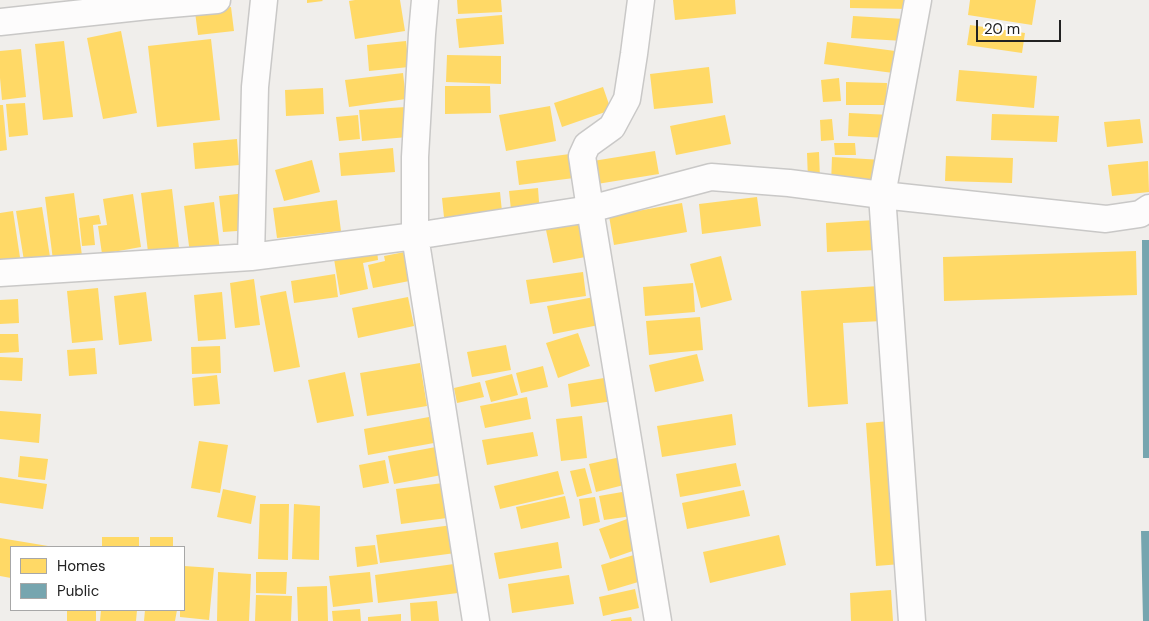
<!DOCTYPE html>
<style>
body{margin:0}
#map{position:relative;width:1149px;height:621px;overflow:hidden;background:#f0eeeb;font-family:"DM Sans",sans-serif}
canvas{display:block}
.legend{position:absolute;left:10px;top:546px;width:175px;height:65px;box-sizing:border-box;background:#fff;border:1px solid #a7a7a7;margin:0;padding:6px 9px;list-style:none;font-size:15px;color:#222}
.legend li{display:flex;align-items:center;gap:10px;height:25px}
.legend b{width:25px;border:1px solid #a7a7a7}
.scale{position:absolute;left:976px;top:20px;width:85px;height:22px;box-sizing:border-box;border:2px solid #222;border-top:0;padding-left:6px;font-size:15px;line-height:18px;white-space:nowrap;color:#222;-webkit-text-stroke:4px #fff;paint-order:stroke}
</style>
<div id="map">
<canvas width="1149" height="621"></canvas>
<ul class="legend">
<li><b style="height:14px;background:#ffd966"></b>Homes</li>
<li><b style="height:14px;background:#76a5af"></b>Public</li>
</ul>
<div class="scale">20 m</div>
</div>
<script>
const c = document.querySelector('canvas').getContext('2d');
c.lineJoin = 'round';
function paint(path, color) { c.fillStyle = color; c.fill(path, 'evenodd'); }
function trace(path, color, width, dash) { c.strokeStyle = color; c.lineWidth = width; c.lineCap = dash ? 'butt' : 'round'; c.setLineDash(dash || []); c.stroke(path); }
paint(new Path2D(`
 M307,0H322L323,1L307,3Z
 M355,0H400L405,31L355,39L349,1Z
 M457,0H501L502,12L458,14Z
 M673,0H735L736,14L675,20Z
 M850,0H911V9L850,8Z
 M970,0H1036L1032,25L968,15Z
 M231,7L234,31L198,35L195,12Z
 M502,15L504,44L459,48L456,19Z
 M853,16L905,19L904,41L851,38Z
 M970,25L1025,33L1022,53L967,45Z
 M121,31L137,113L103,119L87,38Z
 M211,39L220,120L157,127L148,46Z
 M64,41L73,117L43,120L35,44Z
 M406,41L409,67L369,71L367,45Z
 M827,42L903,52L901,74L824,64Z
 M21,49L26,97L2,100L0,78V51Z
 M447,55L501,56V84L446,82Z
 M709,67L713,103L654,109L650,74Z
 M959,70L1037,76L1034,108L956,101Z
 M403,73L406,99L349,107L345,80Z
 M839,78L841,101L823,102L821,80Z
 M846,82L887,83L886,105H846Z
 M445,86H490L491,113L445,114Z
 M603,87L611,110L562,127L554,103Z
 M323,88L324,114L286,116L285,90Z
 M25,103L28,135L9,137L6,104Z
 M0,105H3L7,150L0,151Z
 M550,106L556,141L506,151L499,115Z
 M406,107L408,137L362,141L359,110Z
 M849,113L891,115L889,138L848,136Z
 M992,114L1059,116L1057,142L991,140Z
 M358,115L360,139L339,141L336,117Z
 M725,115L731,144L676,155L670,126Z
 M832,119L834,140L821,141L820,120Z
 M1140,119L1143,143L1107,147L1104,122Z
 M237,139L239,165L195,169L193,143Z
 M834,143H855L856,155H835Z
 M393,148L395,172L341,176L339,153Z
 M655,151L659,174L597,184L593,161Z
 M819,152L820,179L808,180L807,153Z
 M570,154L574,178L519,185L516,161Z
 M946,156L1013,158L1012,183L945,181Z
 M832,157L883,160L882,186L831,184Z
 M312,160L320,192L284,201L275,170Z
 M1148,161L1149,192L1112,196L1108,165Z
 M538,188L540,216L512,219L509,191Z
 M172,189L179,248L148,252L141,193Z
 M500,192L503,221L445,227L442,198Z
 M74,193L82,256L53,260L45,197Z
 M247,193L251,230L223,232L219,196Z
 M133,194L141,247L102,254L98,226L107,225L103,199Z
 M757,197L761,226L702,234L699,204Z
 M337,200L341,231L277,238L273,208Z
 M214,202L220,250L190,254L184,206Z
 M682,203L687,232L614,245L609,216Z
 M42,207L51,263L25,267L16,211Z
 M13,211L21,264L0,267V213Z
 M99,215L101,224L93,225L95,245L82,246L79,218Z
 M875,220L877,250L827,252L826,223Z
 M584,222L591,256L553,263L546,230Z
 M377,250L378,260L363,263L368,289L340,295L334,259Z
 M415,250L420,279L373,288L368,265L385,261L384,256Z
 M1136,251L1137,295L944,301L943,257Z
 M721,256L732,300L701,308L690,264Z
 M583,272L586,296L530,304L526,280Z
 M335,274L338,297L294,303L291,281Z
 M254,279L260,325L235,328L230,283Z
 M693,283L695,312L645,316L643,287Z
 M879,286L882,321L843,323L848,404L808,407L801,291Z
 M98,288L103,340L72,343L67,291Z
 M286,291L300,367L274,372L260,296Z
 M146,292L152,341L119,345L114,296Z
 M222,292L226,339L198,341L194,295Z
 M408,297L414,326L358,338L352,308Z
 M594,297L599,325L553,334L547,306Z
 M18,299L19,323L0,324V300Z
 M700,317L703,350L649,355L646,321Z
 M578,333L590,366L558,378L546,343Z
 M0,334H18L19,352L0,353Z
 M506,345L511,370L472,377L467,352Z
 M220,346L221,373L192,374L191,347Z
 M95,348L97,374L69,376L67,350Z
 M697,354L704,381L655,392L649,365Z
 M0,357L23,358L22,381L0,380Z
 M420,363L427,406L367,416L360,373Z
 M543,366L548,387L521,393L516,373Z
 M345,372L354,416L317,423L308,380Z
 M512,374L518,395L491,402L485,381Z
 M217,375L220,404L194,406L192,378Z
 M616,376L620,400L571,407L568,384Z
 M480,382L484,397L457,403L454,388Z
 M527,397L531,419L485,428L480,406Z
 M0,411L41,414L39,443L0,439Z
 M732,414L736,445L662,457L657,426Z
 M582,416L587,458L561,461L556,419Z
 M429,417L434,443L368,455L364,429Z
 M890,421L901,564L876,566L866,423Z
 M533,432L538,456L487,465L482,440Z
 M199,441L228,445L220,493L191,488Z
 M441,446L447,474L394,484L388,456Z
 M20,456L48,459L45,480L18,477Z
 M625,456L632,483L596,492L589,464Z
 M385,460L389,483L363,488L359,465Z
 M736,463L741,486L680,497L676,474Z
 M585,468L592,493L577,497L570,471Z
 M558,471L564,494L500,509L494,486Z
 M0,477L47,484L43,509L0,503Z
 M443,483L447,518L401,524L396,489Z
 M223,489L256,496L251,524L217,517Z
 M744,490L750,516L687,529L682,503Z
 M628,491L632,516L604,520L599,496Z
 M565,496L570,518L521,529L516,507Z
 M595,497L600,522L583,526L579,499Z
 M260,504H289L288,560L258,559Z
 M294,504L320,506L319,560L292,559Z
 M630,518L641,548L610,559L599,529Z
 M460,524L463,552L380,563L376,535Z
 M779,535L786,565L710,583L703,552Z
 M102,537H139V547H102Z
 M150,537H173V547H150Z
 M0,538L48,546V547H11V578L0,576Z
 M558,542L562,568L499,579L494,553Z
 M375,545L378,564L357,567L355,547Z
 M637,554L645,580L608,591L601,565Z
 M454,564L458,593L378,603L375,575Z
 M184,566L214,568L209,620L180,617V610H184Z
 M218,572L251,574L249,621H217Z
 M256,572H287L286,594L256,593Z
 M370,572L373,602L333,607L329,576Z
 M569,575L574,604L512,613L508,584Z
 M327,586L328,621H298L297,587Z
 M635,589L639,608L603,616L599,597Z
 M891,590L893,621H851L850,593Z
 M256,595L292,596L291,621H255Z
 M437,601L439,621H411L410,603Z
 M360,609L361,621H333L332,611Z
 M67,610H96V621H67Z
 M101,610H137L136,621H100Z
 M145,610H177L175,621H144Z
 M401,614V621H368V617Z
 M631,617L632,621H611V620Z`), '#ffd966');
paint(new Path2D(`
 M1142,240H1149V458H1143Z
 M1141,531H1149V621H1143Z`), '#76a5af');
const street = new Path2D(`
 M425,0L422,34L415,157V236L476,621
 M641,0L634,54L627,99L612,127L587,145L582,156L590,209L711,177L789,183L882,195L1106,219L1140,214L1149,208
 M0,22L148,6L217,0
 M251,257L255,87L264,0
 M0,273L251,257L415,236L590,209L658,621
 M912,621L882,195L918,0`);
trace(street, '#c9c8c7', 29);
trace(street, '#fdfcfc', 26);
</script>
